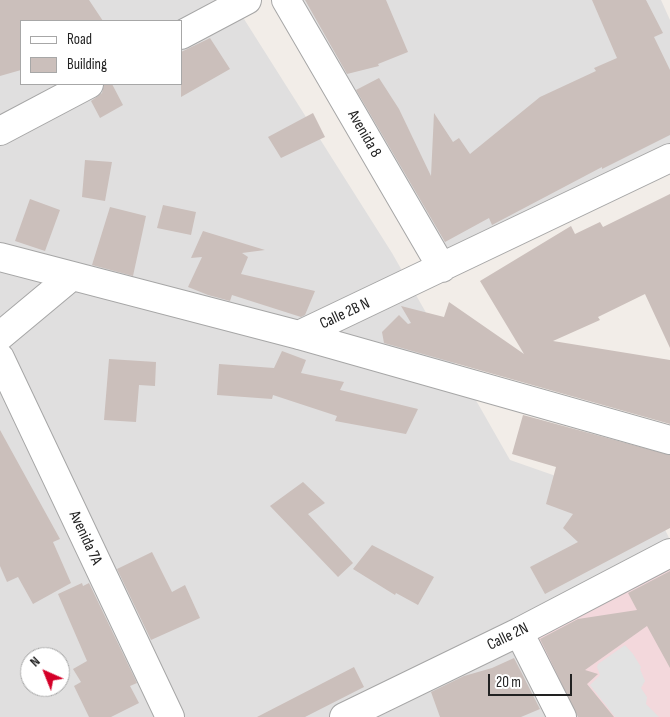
<!DOCTYPE html>
<style>
body{margin:0}
#map{position:relative;width:670px;height:717px;overflow:hidden;background:#f2ede8;font-family:"Sofia Sans Condensed",sans-serif}
canvas{display:block}
.legend{position:absolute;left:20px;top:20px;width:162px;height:65px;box-sizing:border-box;background:#fff;border:1px solid #a7a7a7;margin:0;padding:6px 9px;list-style:none;font-size:15px;color:#222}
.legend li{display:flex;align-items:center;gap:10px;height:25px}
.legend b{width:25px;border:1px solid #a7a7a7}
.north{position:absolute;left:20px;top:647px;width:50px;height:50px;box-sizing:border-box;background:#fff;border:1px solid #a7a7a7;border-radius:50%;rotate:316deg;font-size:14px;font-weight:700;line-height:20px;text-align:center;color:#222}
.north::after{content:'';display:block;margin:auto;width:18px;height:22px;background:#d40028;clip-path:polygon(50% 0,100% 100%,50% 72%,0 100%)}
.scale{position:absolute;left:488px;top:674px;width:84px;height:22px;box-sizing:border-box;border:2px solid #222;border-top:0;padding-left:6px;font-size:15px;line-height:18px;white-space:nowrap;color:#222;-webkit-text-stroke:4px #fff;paint-order:stroke}
</style>
<div id="map">
<canvas width="670" height="717"></canvas>
<ul class="legend">
<li><b style="height:6px;background:#fff"></b>Road</li>
<li><b style="height:14px;background:#cbbfbb"></b>Building</li>
</ul>
<div class="north">N</div>
<div class="scale">20 m</div>
</div>
<script>
const c = document.querySelector('canvas').getContext('2d');
c.lineJoin = 'round';
function paint(path, color) { c.fillStyle = color; c.fill(path, 'evenodd'); }
function trace(path, color, width, dash) { c.strokeStyle = color; c.lineWidth = width; c.lineCap = dash ? 'butt' : 'round'; c.setLineDash(dash || []); c.stroke(path); }
function drawText(font, color, halo, rows, align = 'center') {
  c.font = font + ' "Sofia Sans Condensed",sans-serif'; c.lineWidth = 5; c.setLineDash([]); c.textBaseline = 'middle'; c.strokeStyle = halo; c.fillStyle = color; for (const [text, x, y, turn = 0] of rows) {
    c.save(); c.translate(x, y); c.rotate((+turn || 0) * Math.PI / 180); c.textAlign = isNaN(turn) ? turn : align; if (halo) c.strokeText(text, 0, 0); c.fillText(text, 0, 0); c.restore();
  }
}
paint(new Path2D(`
 M0,0H232L392,253L510,460L656,511L670,540V717H0ZM21,21H181V84H21ZM30,657H60V687H30Z
 M298,0H661L670,20V149L446,259Z`), '#e0dfdf');
paint(new Path2D(`
 M670,569V717H579L532,637Z`), '#f3d8dc');
paint(new Path2D(`
 M625,645L633,654L641,667L640,669L645,681L641,688L647,697L646,704L659,717H615L590,685L600,675L597,667L598,664Z`), '#e2e2e2');
paint(new Path2D(`
 M0,0H89L103,21H21V70L0,76Z
 M305,0H386L408,52L378,64L379,66L347,74Z
 M592,0H646L663,33L654,37L670,70V135L602,169V167L492,225L489,218L445,242L356,90L379,78L399,109L431,176L434,113L453,142L459,138L470,154L540,97L596,71L594,68L617,58Z
 M210,38L230,69L181,97V52Z
 M104,84H112L123,105L100,118L91,101L102,93Z
 M313,113L325,137L281,158L268,137Z
 M85,160L112,162L105,201L82,197Z
 M670,194V348L645,294L598,317L600,320L553,341L670,360V424L384,343L382,332L399,315L408,324L411,323L401,306L444,317L449,302L524,354L480,281L571,226L575,234L600,222L603,227Z
 M30,199L60,210L45,251L15,241Z
 M163,205L196,212L191,235L157,228Z
 M110,207L146,216L133,276L92,265Z
 M203,231L265,250L242,253L248,257L241,274L315,291L305,315L301,317L232,295L230,301L208,295L188,287L202,257L191,258Z
 M282,351L306,360L301,373L344,382L340,390L418,409L406,434L335,421L337,416L273,395L272,399L217,395L219,364L274,368Z
 M109,359L156,362L155,386L139,385L136,422L104,420Z
 M523,415L670,455V528L545,594L530,567L578,542L563,528L573,514L546,504L556,467L512,454Z
 M0,430L60,539L53,542L71,583L33,604L18,577L7,582L0,566Z
 M303,482L325,503L308,514L353,563L338,577L270,506Z
 M372,545L434,577L418,605L396,593L395,595L353,569Z
 M152,552L172,592L185,585L200,618L151,640L117,569Z
 M670,571V668L647,626L585,670L598,674L587,684L614,717H578L540,639L578,619L637,610L628,593Z
 M82,583L83,586L89,583L137,683L130,686L139,703L111,717H89L74,686L81,682L73,669L87,661L58,594Z
 M514,658L540,709L521,717H440L431,692L464,676L492,668Z
 M354,667L364,687L305,717H257Z`), '#cbbfbb');
const minor = new Path2D(`
 M286,0L442,268
 M181,35L247,0
 M0,131L89,84
 M0,257L299,335L670,440
 M299,335L670,158
 M0,336L72,276
 M0,358L170,717
 M519,632L562,717
 M344,717L519,632L670,553`);
trace(minor, '#a6a6a6', 30);
trace(minor, '#fff', 28);
drawText('16px', '#222', '#fff', [
 ["Avenida 8",364,134,60],
 ["Calle 2B N",345,314,-25],
 ["Avenida 7A",85,538,65],
 ["Calle 2N",508,637,-26]
]);
</script>
